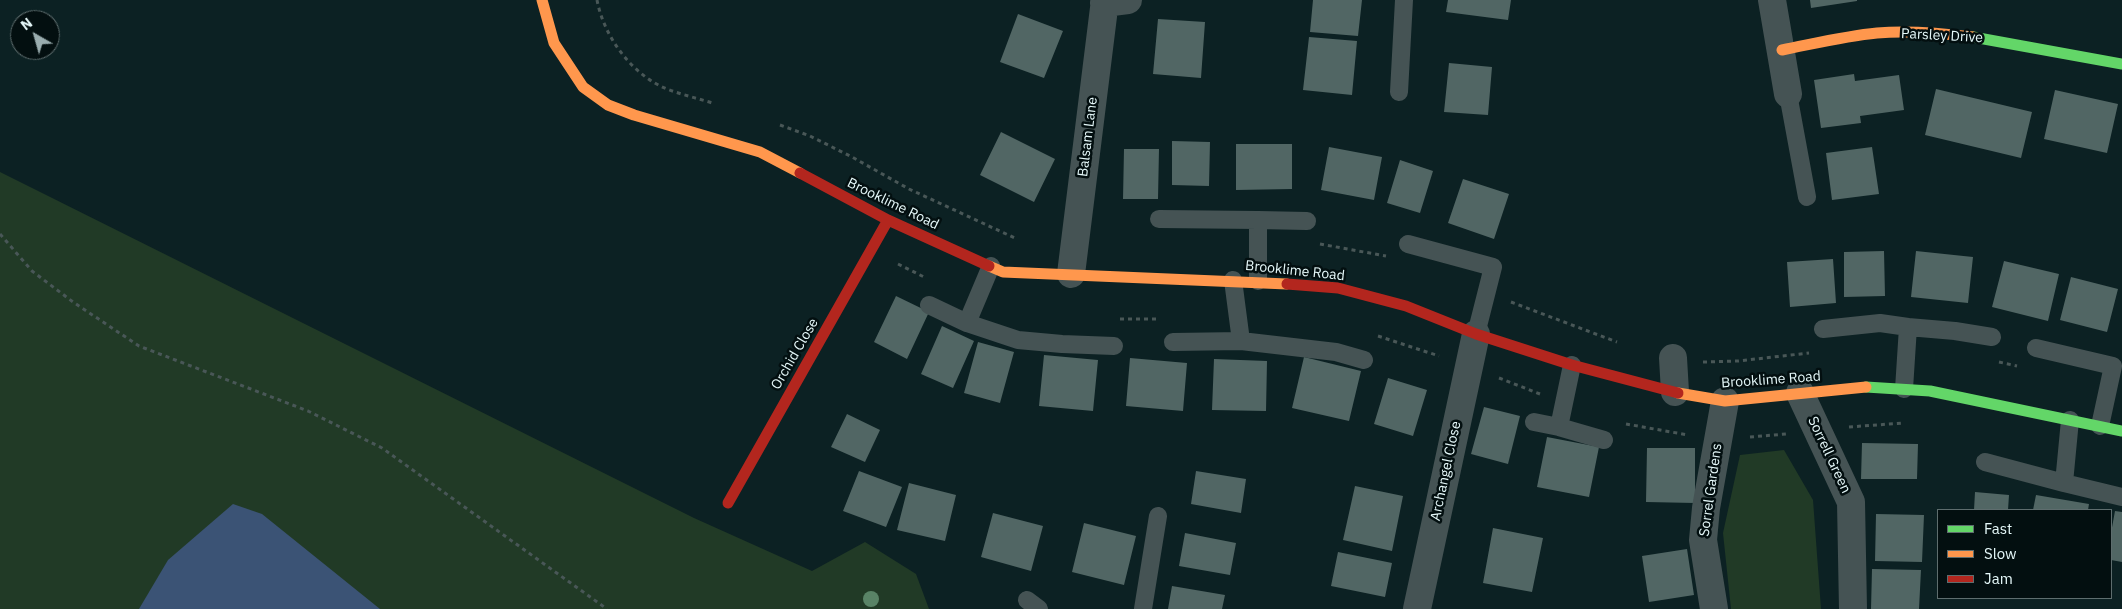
<!DOCTYPE html>
<style>
body{margin:0}
#map{position:relative;width:2122px;height:609px;overflow:hidden;background:#0c2123;font-family:"IBM Plex Sans",sans-serif}
canvas{display:block}
.legend{position:absolute;left:1937px;top:509px;width:175px;height:90px;box-sizing:border-box;background:#030f10;border:1px solid #5e6d6e;margin:0;padding:6px 9px;list-style:none;font-size:15px;color:#e6f9fa}
.legend li{display:flex;align-items:center;gap:10px;height:25px}
.legend b{width:25px;border:1px solid #5e6d6e}
.north{position:absolute;left:10px;top:10px;width:50px;height:50px;box-sizing:border-box;background:#030f10;border:1px solid #5e6d6e;border-radius:50%;rotate:322deg;font-size:14px;font-weight:700;line-height:20px;text-align:center;color:#e6f9fa}
.north::after{content:'';display:block;margin:auto;width:18px;height:22px;background:#9aadaf;clip-path:polygon(50% 0,100% 100%,50% 72%,0 100%)}
</style>
<div id="map">
<canvas width="2122" height="609"></canvas>
<ul class="legend">
<li><b style="height:6px;background:#63d668"></b>Fast</li>
<li><b style="height:6px;background:#ff974d"></b>Slow</li>
<li><b style="height:6px;background:#b3261e"></b>Jam</li>
</ul>
<div class="north">N</div>
</div>
<script>
const c = document.querySelector('canvas').getContext('2d');
c.lineJoin = 'round';
function paint(path, color) { c.fillStyle = color; c.fill(path, 'evenodd'); }
function trace(path, color, width, dash) { c.strokeStyle = color; c.lineWidth = width; c.lineCap = dash ? 'butt' : 'round'; c.setLineDash(dash || []); c.stroke(path); }
function drawText(font, color, halo, rows, align = 'center') {
  c.font = font + ' "IBM Plex Sans",sans-serif'; c.lineWidth = 5; c.setLineDash([]); c.textBaseline = 'middle'; c.strokeStyle = halo; c.fillStyle = color; for (const [text, x, y, turn = 0] of rows) {
    c.save(); c.translate(x, y); c.rotate((+turn || 0) * Math.PI / 180); c.textAlign = isNaN(turn) ? turn : align; if (halo) c.strokeText(text, 0, 0); c.fillText(text, 0, 0); c.restore();
  }
}
paint(new Path2D(`
 M0,172L694,518L812,571L865,542L916,574L929,609H0Z
 M1784,450L1813,500L1821,609H1731L1723,533L1740,455Z`), '#213a26');
paint(new Path2D(`
 M233,504L262,514L380,609H139L168,560Z`), '#3b5375');
paint(new Path2D(`
 M1313,0H1362L1358,36L1310,32Z
 M1448,0H1511L1508,20L1446,12Z
 M1810,0H1857V1L1811,8Z
 M1018,14L1063,31L1044,78L1000,62Z
 M1158,19L1205,22L1201,78L1153,74Z
 M1309,37L1357,41L1352,95L1303,90Z
 M1449,63L1492,67L1488,115L1444,112Z
 M1854,74L1855,81L1899,75L1904,110L1860,116L1861,123L1821,128L1814,80Z
 M1936,89L2032,112L2021,158L1925,135Z
 M2055,90L2118,104L2107,153L2044,139Z
 M1001,132L1055,159L1034,202L980,175Z
 M1172,141L1210,142L1209,186L1172,185Z
 M1236,144H1292V189L1236,190Z
 M1329,147L1382,157L1374,200L1321,190Z
 M1872,147L1879,194L1832,200L1826,153Z
 M1124,149H1159L1158,199H1123Z
 M1400,160L1433,171L1420,213L1387,203Z
 M1463,179L1509,194L1494,239L1448,223Z
 M1884,251L1885,296L1844,297V252Z
 M1916,251L1973,257L1968,303L1911,297Z
 M1833,259L1836,303L1790,307L1787,262Z
 M2004,261L2059,274L2048,321L1992,307Z
 M2071,277L2118,289L2107,332L2060,320Z
 M896,296L929,312L907,359L874,342Z
 M942,326L974,341L953,388L921,374Z
 M978,342L1014,352L1000,403L964,393Z
 M1044,355L1098,360L1093,411L1039,406Z
 M1304,357L1361,371L1349,421L1292,408Z
 M1130,358L1187,363L1183,411L1126,406Z
 M1214,359L1267,361L1266,411L1212,410Z
 M1388,378L1427,390L1413,436L1374,424Z
 M1484,407L1520,416L1508,464L1471,454Z
 M847,414L880,430L865,462L831,447Z
 M1547,437L1599,447L1589,497L1537,487Z
 M1862,443L1918,444L1917,479H1861Z
 M1647,448H1695V503L1646,502Z
 M859,471L902,487L886,527L843,511Z
 M1196,471L1246,479L1241,513L1191,504Z
 M909,483L956,495L945,541L897,530Z
 M1355,486L1403,496L1392,551L1343,540Z
 M1975,492L2009,495L2008,510H1974Z
 M2036,495L2089,504L2088,510H2033Z
 M2115,511L2122,512V562L2111,560V533Z
 M993,513L1043,526L1031,571L981,557Z
 M1876,514L1924,515L1922,562L1875,561Z
 M1084,523L1136,536L1124,585L1072,572Z
 M1493,528L1543,538L1532,592L1483,583Z
 M1185,533L1236,543L1230,575L1179,566Z
 M1687,549L1694,595L1649,602L1642,556Z
 M1338,552L1392,563L1385,597L1331,586Z
 M1872,569L1921,570L1919,609H1871Z
 M1172,586L1225,595L1222,609H1168Z`), '#516664');
trace(new Path2D(`
 M597,0C604,37 632,75 667,89C682,95 697,98 712,103
 M780,125L810,136L852,157L909,189L1017,239
 M0,234L32,271L73,302L139,346L308,411L382,448L607,609
 M1320,244L1386,256
 M898,264L926,278
 M1511,302L1617,342
 M1120,319H1159
 M1378,336L1439,356
 M1703,362L1738,361L1809,353
 M1999,362L2017,366
 M1499,378L1540,394
 M1626,424L1688,435
 M1849,427L1903,423
 M1750,437L1786,434`), '#495757', 3, [4, 4]);
trace(new Path2D(`
 M1399,92L1404,0
 M1788,94L1807,197
 M1159,219L1258,220V281
 M1258,220L1307,221
 M1408,244L1493,267L1476,334
 M991,266L967,323L1018,340L1062,344L1114,346
 M929,305L967,323
 M1908,327L1955,331L1992,337
 M1823,329L1880,323L1908,327L1904,389
 M1241,341L1336,352L1364,360
 M1173,342L1241,341L1233,280
 M2036,348L2113,366L2100,426
 M1572,365L1559,427L1604,440
 M2070,420L2064,483L2122,497
 M1534,422L1559,427
 M1985,462L2064,483
 M1027,600L1039,609
 M1143,609L1158,516`), '#455354', 18);
trace(new Path2D(`
 M1772,0L1788,94
 M1104,3L1128,0
 M1071,274L1105,0
 M1673,358L1675,392
 M1800,393L1851,502L1853,609
 M1417,609L1476,334
 M1714,609L1703,540L1706,508L1725,401`), '#455354', 28);
trace(new Path2D(`
 M1973,37L2122,64
 M1866,387L1930,391L2122,431`), '#63d668', 11);
trace(new Path2D(`
 M542,0L554,43L583,87L608,105L634,115L760,152L800,173
 M1782,50C1813,44 1845,36 1877,33C1909,30 1941,33 1973,37
 M989,266L1003,272L1287,284
 M1678,393L1725,401L1866,387`), '#ff974d', 11);
trace(new Path2D(`
 M800,173L888,220L989,266
 M1287,284L1338,288L1406,306L1476,334L1572,365L1678,393
 M728,503L888,220`), '#b3261e', 11);
c.fillStyle = '#598366';
for (const [x, y] of [
 [871,599]
]) { c.beginPath(); c.arc(x, y, 8, 0, 2 * Math.PI); c.fill(); }
drawText('14px', '#e6f9fa', '#030f10', [
 ["Parsley Drive",1942,36,3],
 ["Balsam Lane",1088,137,-83],
 ["Brooklime Road",893,204,26],
 ["Brooklime Road",1295,271,6],
 ["Orchid Close",795,354,-60],
 ["Brooklime Road",1771,380,-4],
 ["Sorrell Green",1829,455,65],
 ["Archangel Close",1446,471,-78],
 ["Sorrel Gardens",1711,490,-82]
]);
</script>
